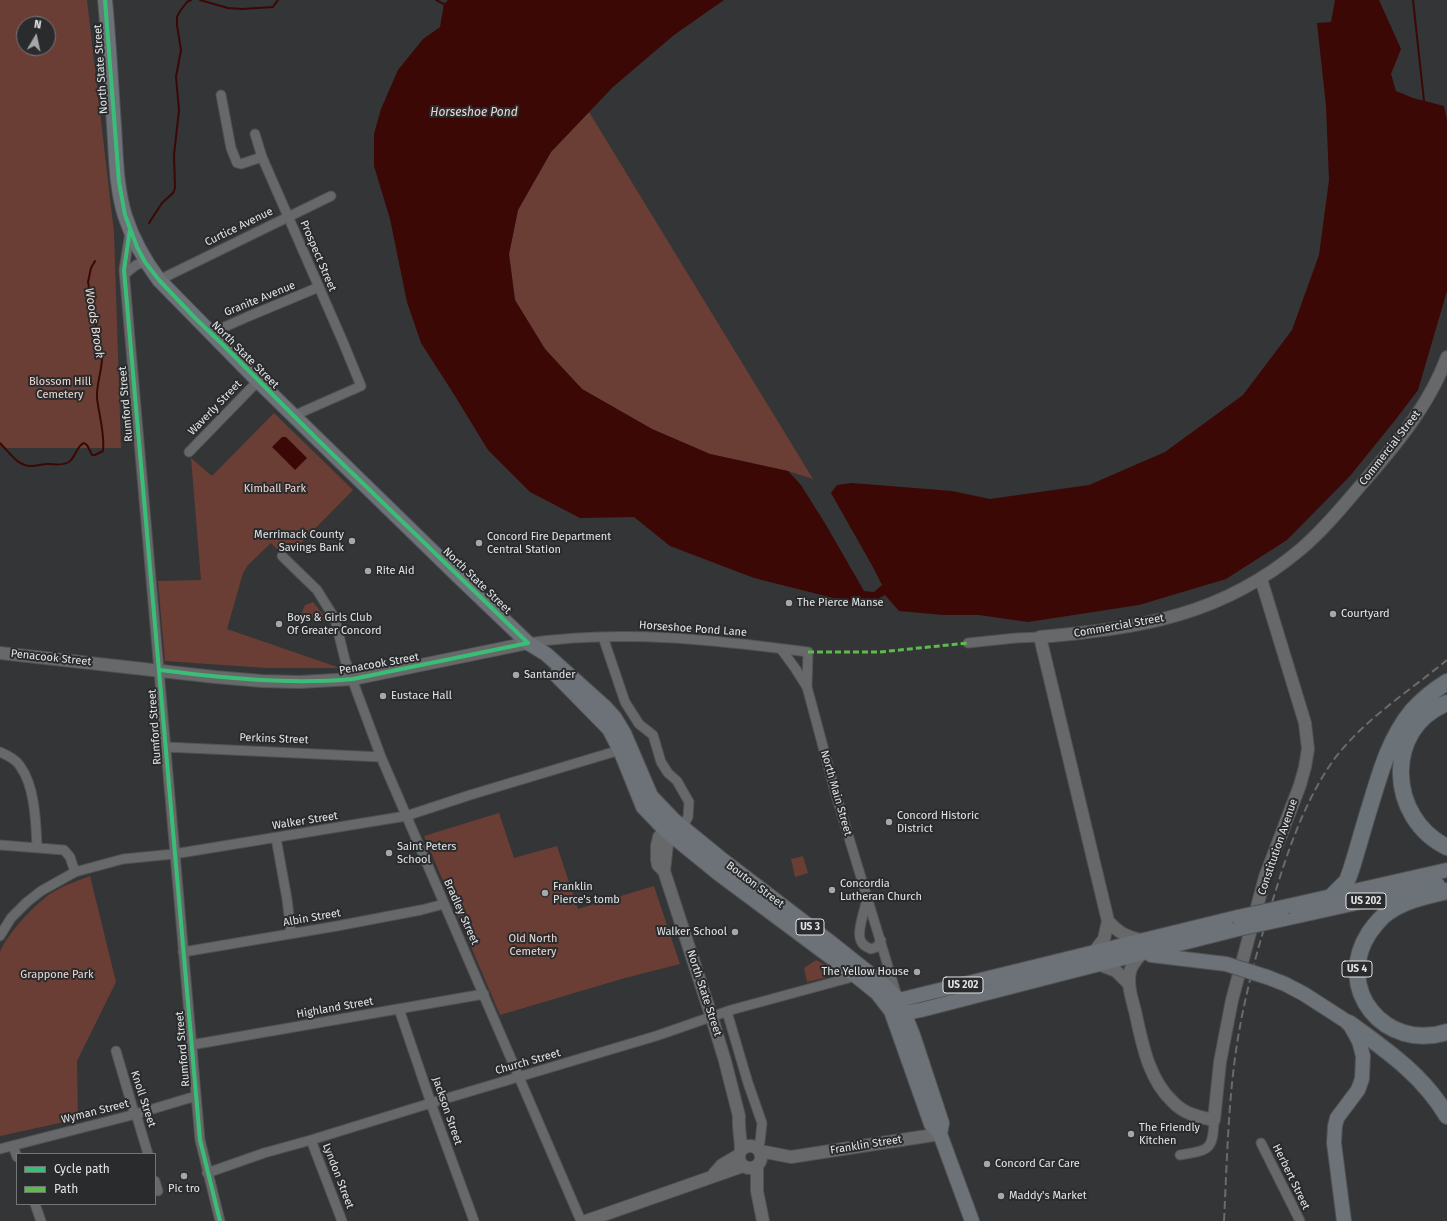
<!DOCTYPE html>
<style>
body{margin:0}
#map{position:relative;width:1447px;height:1221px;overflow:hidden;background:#343536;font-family:"Fira Sans",sans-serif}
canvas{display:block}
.legend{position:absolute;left:16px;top:1153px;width:140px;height:52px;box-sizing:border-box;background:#292b2d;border:1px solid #737577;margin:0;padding:5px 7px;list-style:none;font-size:12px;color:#e3e4e6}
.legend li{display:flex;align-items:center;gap:8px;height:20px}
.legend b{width:20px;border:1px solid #737577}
.north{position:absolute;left:16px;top:16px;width:40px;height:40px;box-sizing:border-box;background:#292b2d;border:1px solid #737577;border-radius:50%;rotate:9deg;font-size:11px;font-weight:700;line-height:16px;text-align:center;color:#e3e4e6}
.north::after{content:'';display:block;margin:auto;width:14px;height:18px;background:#a6a7a8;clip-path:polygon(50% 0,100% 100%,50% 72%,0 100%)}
</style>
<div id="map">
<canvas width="1447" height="1221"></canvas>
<ul class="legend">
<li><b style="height:5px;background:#3abd76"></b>Cycle path</li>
<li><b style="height:5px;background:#5cbc4b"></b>Path</li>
</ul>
<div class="north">N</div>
</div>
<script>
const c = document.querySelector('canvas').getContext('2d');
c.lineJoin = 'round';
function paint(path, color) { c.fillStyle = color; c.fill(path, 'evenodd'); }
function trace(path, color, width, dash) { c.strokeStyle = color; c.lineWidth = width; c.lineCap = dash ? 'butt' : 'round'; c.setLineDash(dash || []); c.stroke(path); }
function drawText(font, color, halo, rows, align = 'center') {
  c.font = font + ' "Fira Sans",sans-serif'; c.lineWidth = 4; c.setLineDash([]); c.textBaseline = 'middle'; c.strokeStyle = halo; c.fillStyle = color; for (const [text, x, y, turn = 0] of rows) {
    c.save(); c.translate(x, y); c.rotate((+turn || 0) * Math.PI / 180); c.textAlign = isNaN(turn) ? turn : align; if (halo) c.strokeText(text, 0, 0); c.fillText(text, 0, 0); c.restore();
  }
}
paint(new Path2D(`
 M0,0H87L114,233L121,448H6L0,445ZM24,24H48V48H24Z
 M589,112L813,479L788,471L710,454L652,429L582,389L545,349L515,300L509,254L518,210L551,152Z
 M274,413L353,490L295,549L279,551L271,543L248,565L243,573L227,629L340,668H267L165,661L158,581L201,580L191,458L212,476Z
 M313,602L326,618L325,621L313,617L312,619L301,615L305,605Z
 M499,813L514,858L557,846L578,909L654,886L680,964L625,978L500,1015L424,836Z
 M803,856L808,873L795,877L791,859Z
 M90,876L116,982L77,1061L78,1119L0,1136V952C7,934 34,905 50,894C62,886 77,881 90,876Z
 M816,960L829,967L827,976L824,978L807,982L804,968Z`), '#6b3e35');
paint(new Path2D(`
 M448,0H724L674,35L613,87L551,152L518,210L509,254L515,300L545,349L582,389L652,429L710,454L788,471L801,485L826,525L864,591L874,592L882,585L874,569L831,493L837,485L852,483L952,491L990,499L1089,485L1165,452L1243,395L1292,330L1319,255L1329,180L1326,106L1317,23L1331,22L1335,0H1379L1401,49L1391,74L1396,91L1413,98L1444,106L1447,120V291L1418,390L1396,419L1350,476L1287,540L1226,579L1139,605L1028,622L979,615H943L899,611L885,595L865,606L754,578L670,546L634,517L580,518L530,492L488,450L455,396L421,343L407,302L390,219L374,166V134L381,109L398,70L423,39L440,27L444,4Z
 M282,437H286L307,458L295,470L272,447Z`), '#3c0805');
trace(new Path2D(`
 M200,0L228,8L242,9L273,7L278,0
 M436,0L444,4
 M1413,0L1424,101
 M149,223L162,203L173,193L175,188L174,155L179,110L176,77L181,50L177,25V17L180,11L187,2L191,0
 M0,443C9,452 18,467 32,466C37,466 42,464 48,464C55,464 62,466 69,462C76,457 76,446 84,443L87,445L92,455H95L103,451C105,433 99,416 97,398C96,385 102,371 102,358L88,282L91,268L95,261`), '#3c0805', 2);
const street = new Path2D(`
 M221,95L231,148L237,163L241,164L262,157
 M255,134L262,157L343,342L361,386L302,412L295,417
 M130,232L124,270L200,1140L220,1221
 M125,274L136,265L145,262
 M159,280L331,196
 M211,333L247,317L319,287
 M189,452L258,381
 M282,556L317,590L335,619L345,660L381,757L581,1221
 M603,637L625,702L639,724L653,735L661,762L668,773L677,781L689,802L688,817L682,828
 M528,643C621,629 716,640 808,652L807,687
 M968,643L1016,638L1040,637
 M781,649L795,668L807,687L836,795L897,996
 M166,747L381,757
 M0,752C7,755 16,759 20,766C35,786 36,823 37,847
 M276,838L287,899L291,933
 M0,845L64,850L70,857L75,872
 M867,899C865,909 856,933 861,941C863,946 867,947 871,949L877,947L881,940
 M0,936L11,918L27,902L41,891L75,872L123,859L174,854L406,816L470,795L620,750
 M183,952L337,926L421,910L444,904
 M399,1009L433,1109L474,1221
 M727,1012L748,1083L762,1123L760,1142L757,1148
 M191,1045L484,994
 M116,1051L133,1109L136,1114L148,1154
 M311,1140L342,1221
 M1261,1143L1300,1221
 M13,1146L17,1157
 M0,1149L136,1114L196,1096
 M1180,1155C1209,1150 1213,1151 1214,1120
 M207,1173L264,1153L311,1140L431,1103L656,1036L731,1010L856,976
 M155,1181L158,1191
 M35,1204L41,1221`);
const secondary = new Path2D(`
 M0,653L215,677L262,681L299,682L353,679L528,643
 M680,830L667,844L664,871L712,1018L725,1061L739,1116C738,1127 741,1139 741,1151
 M664,871L658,865L657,860V846L659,837L671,824
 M1108,921C1119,933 1125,936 1141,940
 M1094,952L1104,939L1108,921L1040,637C1140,628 1222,616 1301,549C1326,528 1346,502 1367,478C1399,441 1430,403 1447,357
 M1141,954C1137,960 1131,965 1130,972C1127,985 1132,999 1135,1011C1142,1042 1148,1079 1173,1102C1184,1114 1199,1117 1214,1120L1220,1062L1232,1000L1265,877L1300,785L1305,767L1308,749L1305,723L1261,579
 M1098,964L1116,971L1129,984
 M739 1157a11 11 0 1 1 22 0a11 11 0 1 1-22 0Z
 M760,1151L791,1157L940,1134
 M757,1167V1191L763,1221
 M714,1174L722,1165L739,1155
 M586,1221L743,1166`);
const primary = new Path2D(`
 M105,0C109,42 111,83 114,125C116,155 116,187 125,216C133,240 144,260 159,280L258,381L459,577L528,643L546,654L605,707L615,718L624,733L651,796L675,821L719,857L829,941L883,984L899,1000L913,1035L942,1123L940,1134
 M556,675L609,729L620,750L643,807L665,830L719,874L856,976L877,993L891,1011L931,1124L940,1134L972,1221
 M1288,906L1447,870
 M1284,919L1438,885
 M1151,955L1226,964
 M1267,977L1285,984L1304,994L1349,1023L1359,1041L1363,1056L1362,1079L1358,1090L1337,1118L1335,1126L1334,1143L1344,1221
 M894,1007L899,1000L1238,917
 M895,1012L905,1013L921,1010L1076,970L1234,930`);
const highway = new Path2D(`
 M1447,703C1383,728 1388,819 1447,847
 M1447,891C1426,896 1405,900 1387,913C1380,918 1374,926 1369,933C1333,989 1385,1052 1447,1032
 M1333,895L1347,881L1351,870C1358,848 1364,825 1371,803C1381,770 1390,738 1412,711C1422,700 1434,690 1447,682
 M1349,1023C1386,1050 1423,1075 1447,1116`);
trace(street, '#505153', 11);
trace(secondary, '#505153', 14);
trace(primary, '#505153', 16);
trace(highway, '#505153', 18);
trace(street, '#676869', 9);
trace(secondary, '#676869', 12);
trace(primary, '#6c7277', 14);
trace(highway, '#6b7379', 16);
trace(new Path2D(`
 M1224,1221C1227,1162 1228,1102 1237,1044C1245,993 1259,943 1275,893C1289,847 1306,798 1335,758C1366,718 1408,692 1447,660`), '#6a6b6c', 2, [8, 4]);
const primaryBridge = new Path2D(`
 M1238,917L1288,906
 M1234,930L1284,919
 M1226,964L1267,977`);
trace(primaryBridge, '#505153', 16, []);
trace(primaryBridge, '#6c7277', 14);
trace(new Path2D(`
 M808,652H880L968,643`), '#5cbc4b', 3, [6, 3]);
trace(new Path2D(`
 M105,0L119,182L125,215L137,247L145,262L159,280L195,318L223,345L320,442L528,643
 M130,229L124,270L200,1140L220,1221
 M160,670C224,678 288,685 353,679L528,643`), '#3abd76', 4);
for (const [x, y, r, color] of [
 [352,541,4,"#a6a7a8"],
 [479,543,4,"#a6a7a8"],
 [368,571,4,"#a6a7a8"],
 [789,603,4,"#a6a7a8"],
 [1333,614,4,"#a6a7a8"],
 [279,624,4,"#a6a7a8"],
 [516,675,4,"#a6a7a8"],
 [383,696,4,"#a6a7a8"],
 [889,822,4,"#a6a7a8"],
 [389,853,4,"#a6a7a8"],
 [832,890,4,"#a6a7a8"],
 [545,893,4,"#a6a7a8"],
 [735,932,4,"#a6a7a8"],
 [917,972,4,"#a6a7a8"],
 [1131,1134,4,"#a6a7a8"],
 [987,1164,4,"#a6a7a8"],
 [184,1176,4,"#a6a7a8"],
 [1001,1196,4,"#a6a7a8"]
]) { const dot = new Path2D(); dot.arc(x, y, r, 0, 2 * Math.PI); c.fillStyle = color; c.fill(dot); trace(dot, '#292b2d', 1.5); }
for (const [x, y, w] of [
 [1366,901,40],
 [810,927,28],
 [1357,969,30],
 [963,985,40]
]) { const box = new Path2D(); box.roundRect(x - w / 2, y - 8, w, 16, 3); c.fillStyle = '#292b2d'; c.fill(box); trace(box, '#e3e4e6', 1); }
drawText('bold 10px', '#e3e4e6', null, [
 ["US 202",1366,901],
 ["US 3",810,927],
 ["US 4",1357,969],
 ["US 202",963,985]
]);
drawText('11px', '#e3e4e6', '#292b2d', [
 ["North State Street",101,69,-94],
 ["Curtice Avenue",239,227,-26],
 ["Prospect Street",318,256,67],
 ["Granite Avenue",260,299,-22],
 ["North State Street",245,355,45],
 ["Rumford Street",126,404,-95],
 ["Waverly Street",215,408,-46],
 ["Commercial Street",1390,448,-52],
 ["North State Street",477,581,44],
 ["Commercial Street",1119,626,-10],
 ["Horseshoe Pond Lane",693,629,4],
 ["Penacook Street",51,658,6],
 ["Penacook Street",379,664,-10],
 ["Rumford Street",155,727,-94],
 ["Perkins Street",274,739,2],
 ["North Main Street",836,793,74],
 ["Walker Street",305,821,-9],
 ["Constitution Avenue",1278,847,-71],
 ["Bouton Street",755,885,37],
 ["Bradley Street",461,912,66],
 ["Albin Street",312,918,-10],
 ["North State Street",704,993,72],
 ["Highland Street",335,1008,-10],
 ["Rumford Street",183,1049,-95],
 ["Church Street",528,1062,-16],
 ["Knoll Street",143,1099,72],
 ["Jackson Street",447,1111,71],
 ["Wyman Street",95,1112,-14],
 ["Franklin Street",866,1145,-9],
 ["Lyndon Street",338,1176,69],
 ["Herbert Street",1291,1177,64]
]);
drawText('11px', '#efd6d1', '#292b2d', [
 ["Blossom Hill",60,382],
 ["Cemetery",60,395],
 ["Kimball Park",275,489],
 ["Old North",533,939],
 ["Cemetery",533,952],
 ["Grappone Park",57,975]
]);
drawText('11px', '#e3e4e6', '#292b2d', [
 ["Merrimack County",344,535,"right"],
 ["Savings Bank",344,548,"right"],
 ["Concord Fire Department",487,537],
 ["Central Station",487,550],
 ["Rite Aid",376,571],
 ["The Pierce Manse",797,603],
 ["Courtyard",1341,614],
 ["Boys & Girls Club",287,618],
 ["Of Greater Concord",287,631],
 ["Santander",524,675],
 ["Eustace Hall",391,696],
 ["Concord Historic",897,816],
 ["District",897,829],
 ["Saint Peters",397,847],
 ["School",397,860],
 ["Concordia",840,884],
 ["Lutheran Church",840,897],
 ["Franklin",553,887],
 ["Pierce's tomb",553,900],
 ["Walker School",727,932,"right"],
 ["The Yellow House",909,972,"right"],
 ["The Friendly",1139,1128],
 ["Kitchen",1139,1141],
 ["Concord Car Care",995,1164],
 ["Pic tro",184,1189,"center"],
 ["Maddy's Market",1009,1196]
], 'left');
drawText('italic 12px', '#f0d8d2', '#292b2d', [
 ["Horseshoe Pond",474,113],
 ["Woods Brook",94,323,81]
]);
</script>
